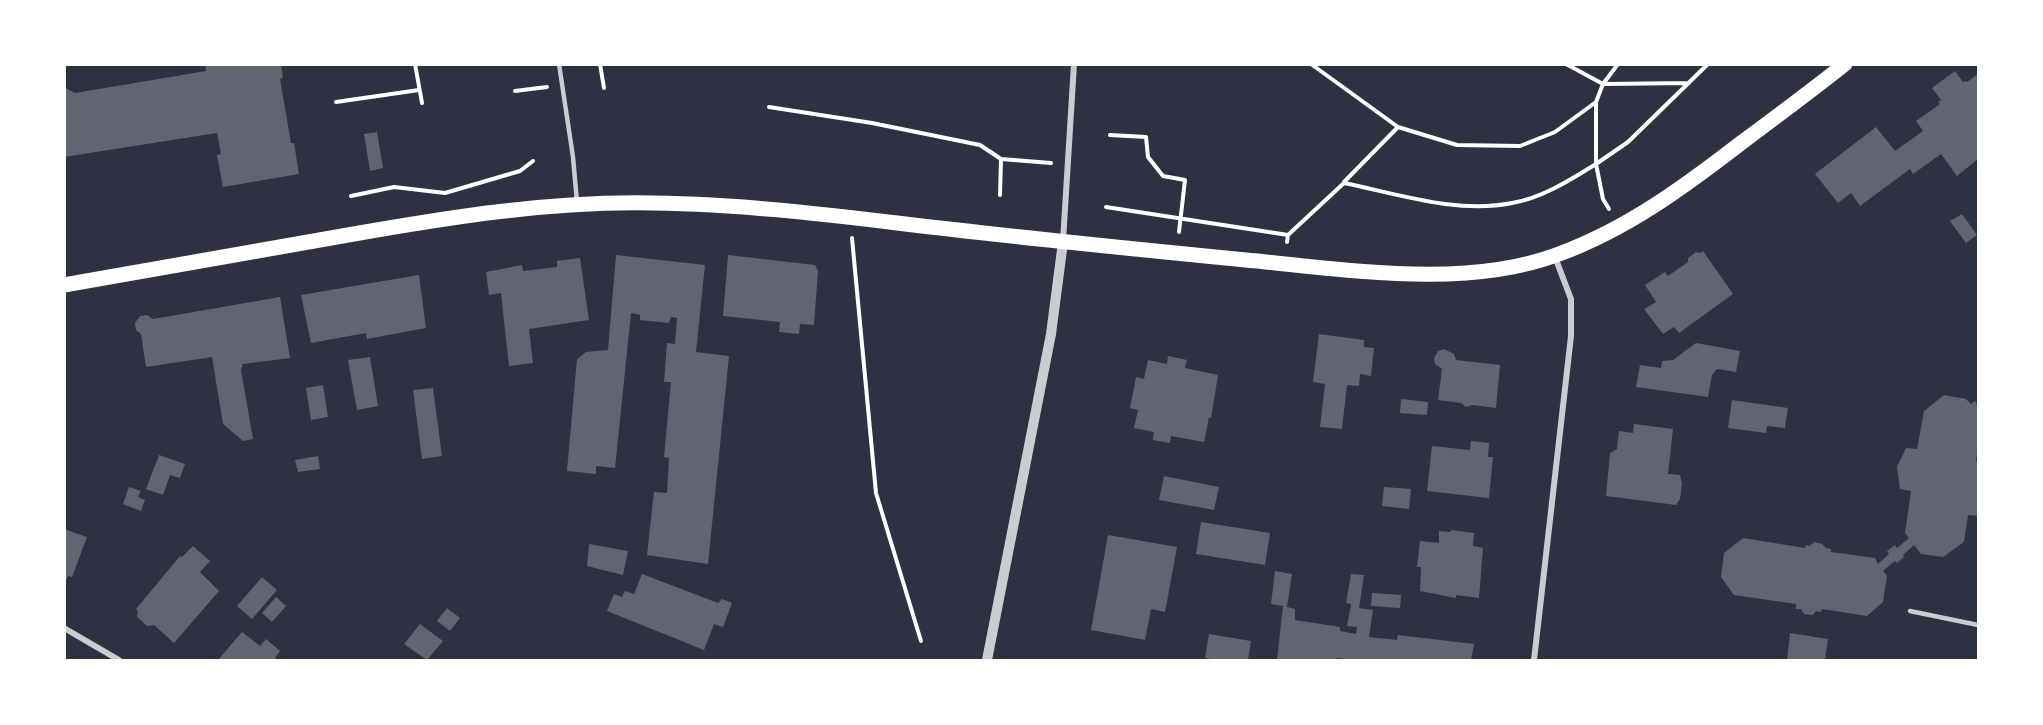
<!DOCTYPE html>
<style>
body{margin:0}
#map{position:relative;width:2043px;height:725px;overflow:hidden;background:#2d3142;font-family:Ubuntu,sans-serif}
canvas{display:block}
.frame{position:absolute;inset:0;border:66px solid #fff;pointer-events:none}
</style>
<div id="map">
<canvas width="2043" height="725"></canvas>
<div class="frame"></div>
</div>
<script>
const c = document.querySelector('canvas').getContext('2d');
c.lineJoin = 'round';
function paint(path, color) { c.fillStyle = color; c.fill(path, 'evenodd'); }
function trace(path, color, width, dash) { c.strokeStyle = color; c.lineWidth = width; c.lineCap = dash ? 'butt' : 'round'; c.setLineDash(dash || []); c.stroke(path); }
paint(new Path2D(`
 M205,64H281L283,78L280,79L291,143H294L299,174L223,187L217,155L221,154L217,133L64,157V87L75,93L206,71Z
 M1955,71L1963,82L1966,81L1967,82L1978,74V159L1957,176L1941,154L1913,174L1910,169L1860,206L1851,193L1838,203L1815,174L1876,127L1895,151L1923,131L1916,121L1940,104L1938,102L1941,100L1932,88Z
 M377,132L383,168L370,171L364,134Z
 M1962,214L1977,235L1966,243L1950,221Z
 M1703,251L1733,294L1679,333L1674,327L1663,334L1644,309L1656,302L1645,285L1665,272L1668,276L1688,262V258L1696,252L1700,253Z
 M616,255L705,265L696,352L729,356L708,564L647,555L654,492L667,493L669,458L664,457L671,382H664L667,343L675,344L677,318L671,317L669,323L640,320V315L631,313L615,468L596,466V474L567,471L577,359L586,352L608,350Z
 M728,255L815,265L818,271L814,325L800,324L799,334L779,332L780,322L723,316Z
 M580,258L589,320L529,329L533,363L509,366L501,293L489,295L486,272L522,265L523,271L557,267V261Z
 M419,275L426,328L367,339L366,333L311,343L301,295Z
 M280,297L290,358L243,364L241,370L253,439L243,441L223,424L212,357L146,367L141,334L136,330L135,323L140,316L147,315L153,319Z
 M1319,334L1364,340V347L1374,348L1371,376L1360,374L1359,386L1347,385L1342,429L1320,427L1325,384L1313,382Z
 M1696,343L1740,351L1736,372L1717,369L1712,375L1708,397L1636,387L1640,365L1661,368L1662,361L1673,360Z
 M1444,349L1454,354L1456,360L1500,365L1496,408L1473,405L1466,407L1461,403L1438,400L1442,369L1435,364L1434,358L1438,351Z
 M1168,356L1187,360L1185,368L1218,375L1211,418L1209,417L1204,442L1171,436L1170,443L1153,440L1154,432L1134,428L1138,410L1130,408L1136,377L1144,379L1148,360L1167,364Z
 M370,357L378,406L357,410L348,360Z
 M323,385L328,417L311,420L306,388Z
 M433,388L442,456L422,459L413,390Z
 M1944,395L1966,399L1971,404L1975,401L1978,406V445L1976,461H1978V516L1968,515L1964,542L1943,557L1921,554L1914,545L1903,555L1904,557L1897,563L1895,561L1883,571L1887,576L1883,602L1867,616L1822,609L1821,612L1816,611L1813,615L1804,614L1801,609H1796V604L1734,595L1721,577L1724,553L1743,538L1805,548L1806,545L1810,546L1814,542L1822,544L1826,548L1831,549V552L1875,558L1878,564L1889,554L1887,551L1895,545L1897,548L1909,538L1905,533L1911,491L1900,489L1897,467L1906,448L1917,449L1924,411Z
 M1401,399L1428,402L1427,415L1400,413Z
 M1732,400L1788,408L1785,428L1767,426L1766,433L1728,428Z
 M1634,424L1673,429L1668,474L1680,475L1682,484L1680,499L1676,505L1606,496L1610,453L1617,449L1619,431L1633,433Z
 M1471,441L1489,443L1488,457H1493L1489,498L1427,491L1432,446L1470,450Z
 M159,455L185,464L180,478L170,475L163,495L146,489Z
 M318,456L320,469L298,472L295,460Z
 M1164,476L1219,487L1214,510L1159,500Z
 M129,487L141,491L138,497L145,500L141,511L123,504Z
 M1384,487L1411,489L1409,509L1382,506Z
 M1201,522L1270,533L1265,565L1196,554Z
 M64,529L87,537L72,577L68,576L65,583Z
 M1451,530L1474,533L1473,546L1483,548L1479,598L1456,595V598L1420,591L1421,567H1417L1420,541L1439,543V531L1451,532Z
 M1108,535L1177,547L1165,612L1151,609L1145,640L1091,630Z
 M589,544L628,551L623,575L587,566Z
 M193,546L210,561L200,572L219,591L174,643L154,625L147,626L137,617L138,611L136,609L180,556L182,557Z
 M1275,571L1292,574L1287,607L1295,609V620L1340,627V631L1356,634L1357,627L1347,626L1351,604L1346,603L1351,574L1364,575L1359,608L1373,610L1369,637L1397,640L1398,635L1474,644L1471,660H1353L1337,658L1336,660H1284L1277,659L1283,606L1271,604Z
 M642,574L718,603L722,599L732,603L723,627L714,624L704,650L607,611L614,594L622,597L625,591L634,594Z
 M262,577L277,590L252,619L237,606Z
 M1372,593L1401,595L1400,608L1371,606Z
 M276,597L286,606L272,622L262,613Z
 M447,608L460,618L450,631L437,621Z
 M420,624L443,641L427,660L404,644Z
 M242,632L260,646L266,639L280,651L275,658L278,660H218Z
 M1790,633L1828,639L1825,660H1787Z
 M1209,634L1251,641L1248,660H1217L1205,658Z`), '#626471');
trace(new Path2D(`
 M415,64L422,103
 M600,64L604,88
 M1311,64L1398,127L1457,145L1520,146L1555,132L1596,102
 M1566,64L1603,84L1689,83
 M515,91L547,87
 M336,102L419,90
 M769,107L872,123L980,145L1001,159
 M1110,135L1146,137L1148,157L1163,176L1185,180L1179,232
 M1344,182L1398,127
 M1000,195L1001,159L1051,163
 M351,196L394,187L445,193L520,171L533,161
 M1106,207L1288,235
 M1609,209L1603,199L1596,164L1628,142L1708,64
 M852,238L876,493L921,641
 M1287,242L1288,235L1344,183C1398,194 1457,214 1512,203C1542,198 1570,180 1596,164V102L1603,84L1618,64`), '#fff', 4);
trace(new Path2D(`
 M559,64L573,157L577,202
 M1910,611L1978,625`), '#caccd0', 4.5);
trace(new Path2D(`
 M1063,241L1074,64
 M64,628L119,660
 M1534,660L1571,336V299L1555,257`), '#caccd0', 6);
trace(new Path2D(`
 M987,660L1051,334L1063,242`), '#caccd0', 10);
trace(new Path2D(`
 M64,285C159,268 254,251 348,235C450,217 550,201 653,203C749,204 845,217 940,228C1042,240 1144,250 1246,260C1345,269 1464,290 1559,254C1627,229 1684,187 1741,143C1776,117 1811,91 1845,64`), '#fff', 15);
</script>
